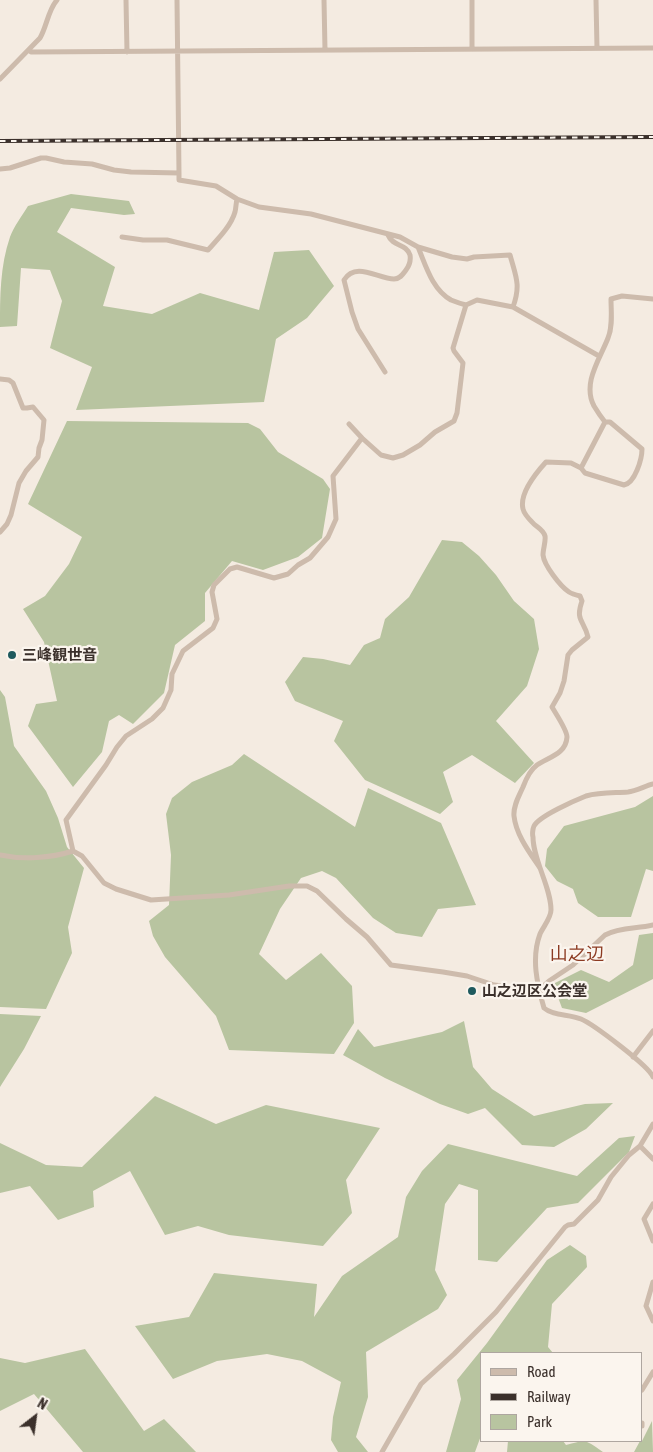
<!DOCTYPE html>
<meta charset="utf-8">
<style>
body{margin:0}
#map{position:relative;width:653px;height:1452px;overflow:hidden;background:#f4ebe1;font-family:"Asap Condensed",sans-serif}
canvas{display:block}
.legend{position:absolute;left:480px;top:1352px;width:162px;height:90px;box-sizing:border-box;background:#fbf5ee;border:1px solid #aea6a0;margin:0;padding:6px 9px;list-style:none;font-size:15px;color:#3b302b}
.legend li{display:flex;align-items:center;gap:10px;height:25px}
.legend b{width:25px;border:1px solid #aea6a0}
.north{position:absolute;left:10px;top:1392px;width:50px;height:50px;-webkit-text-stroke:4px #fbf5ee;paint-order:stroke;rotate:30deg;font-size:14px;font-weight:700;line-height:20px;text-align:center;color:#3b302b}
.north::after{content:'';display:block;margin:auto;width:18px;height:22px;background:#3b302b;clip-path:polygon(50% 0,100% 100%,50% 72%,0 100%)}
</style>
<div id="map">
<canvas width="653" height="1452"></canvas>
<ul class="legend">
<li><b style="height:6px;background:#cdbbac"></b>Road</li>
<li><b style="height:6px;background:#3b302b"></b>Railway</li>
<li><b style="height:14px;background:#b8c4a0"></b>Park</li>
</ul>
<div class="north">N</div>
</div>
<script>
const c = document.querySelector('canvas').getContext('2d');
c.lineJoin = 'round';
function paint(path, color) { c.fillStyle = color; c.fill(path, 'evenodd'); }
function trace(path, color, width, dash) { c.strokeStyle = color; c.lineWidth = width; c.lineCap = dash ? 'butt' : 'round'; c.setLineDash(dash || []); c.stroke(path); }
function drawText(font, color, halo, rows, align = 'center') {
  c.font = font + ' "Asap Condensed","Noto Sans JP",sans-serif'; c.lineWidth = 4.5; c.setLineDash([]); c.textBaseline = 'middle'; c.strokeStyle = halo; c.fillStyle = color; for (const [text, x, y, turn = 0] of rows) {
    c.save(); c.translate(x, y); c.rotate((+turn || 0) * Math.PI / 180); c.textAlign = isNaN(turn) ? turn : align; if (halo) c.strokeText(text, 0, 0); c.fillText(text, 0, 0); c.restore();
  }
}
paint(new Path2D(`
 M71,194L129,201L135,214L124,215L71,208L57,232L115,267L103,306L152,314L200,293L259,310L274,252L309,250L334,286L307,318L276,339L264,402L76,410L92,367L50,348L62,301L50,270L21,268L17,326L0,327C0,297 0,266 10,237C14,226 22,216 28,206Z
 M67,421L248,423L260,429L278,452L323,479L330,489L322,538L298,557L263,570L232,561L205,593V621L175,645L164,693L133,724L119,715L109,721L102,752L73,787L28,726L36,704L57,701L44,642L23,609L45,596L69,564L82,537L28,504Z
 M442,540L462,542L479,556L496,575L514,601L534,619L539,649L527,686L496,721L534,763L515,783L472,755L443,772L453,802L440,814L365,780L334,741L343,721L295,701L285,682L303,657L323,659L350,665L364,645L380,638L385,619L409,597Z
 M0,690L5,697L14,746L46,791L58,818L67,847L84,868L68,927L72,953L46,1009L0,1007Z
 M244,754L355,827L368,788L441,823L476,905L438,909L422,937L396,933L373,918L336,878L322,871L301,878L280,909L259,954L286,980L321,953L352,986L354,1023L334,1054L229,1050L216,1016L165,957L153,936L149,921L169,905L171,855L166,814L172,798L192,782L232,765Z
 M653,796V871L646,869L631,917H598L578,903L573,889L557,881L545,866L547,849L564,826L635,807Z
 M653,933V979L586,1013L562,1008L553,984L581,970L609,982L633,965L639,935Z
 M0,1014L41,1016L24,1049L0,1087Z
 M464,1021L473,1067L492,1089L534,1116L585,1104L613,1103L586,1129L554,1147L522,1145L485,1108L468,1114L440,1104L385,1078L343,1055L358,1029L374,1047L442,1032Z
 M155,1096L216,1124L266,1105L380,1128L346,1180L352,1213L323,1246L229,1235L198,1226L165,1235L130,1171L93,1191L94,1207L58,1220L30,1186L0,1193V1143L46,1165L82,1167Z
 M635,1136L629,1152L578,1203L547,1208L497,1262L478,1260V1190L459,1184L445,1204L435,1270L447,1295L438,1309L366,1352L368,1397L356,1437L368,1452H338L331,1440L333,1417L341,1382L302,1361L267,1354L217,1361L173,1379L135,1326L189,1317L214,1273L317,1284L314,1317L342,1276L398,1237L406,1197L422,1171L448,1144L577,1176L619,1138Z
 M570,1245L586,1256L587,1267L552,1304L548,1347L553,1353H482V1433L475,1452H446L461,1399L457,1380L487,1343L547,1260Z
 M85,1349L144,1431L164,1419L196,1452H83L34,1394L0,1411V1358L25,1363Z
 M652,1421L653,1452H634L640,1441H642Z
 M508,1441H563L566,1445C587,1439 586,1440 603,1452H507Z`), '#b8c4a0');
trace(new Path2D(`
 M126,0L127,52
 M324,0L325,50
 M472,0V49
 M596,0L597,48
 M29,50L31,52C238,51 446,49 653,48
 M0,79L40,38C47,26 48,10 57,0
 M0,169L10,168L41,158H46L64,162L92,164L114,170L131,172L179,173L177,0
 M179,173V180L216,186L237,199L259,207L311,214L400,237L418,247L452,257L467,259L474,257L510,255C516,277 521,285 513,307
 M122,237L143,240H167L208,250C218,239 231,226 235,212C236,208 236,203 237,199
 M418,247C426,266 432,289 451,300C456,302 462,304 466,305L477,300L513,307L599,356
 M385,372L358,329L352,312L344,280C356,261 378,279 394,279C400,279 403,274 406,270C409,266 411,261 410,255C406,243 393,247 388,235
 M0,379L9,380L13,383L23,408H27L33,407L44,420L42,440L39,448L38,457L26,471L19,483L11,515L7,524L0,532
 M349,424L362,438
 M581,468L585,473L624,485C635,483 642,459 642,449L610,422H605
 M653,784C645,786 636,791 628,792C614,793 600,792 586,796C576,800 539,816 534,826C533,828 532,834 533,837C533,860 551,887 551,910C551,918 543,927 540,934C531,958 537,984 544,1008C553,1016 569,1014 581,1019C593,1024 649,1066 653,1077
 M73,851L66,820L106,765L117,747L126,736L152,719L163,708L171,690L172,674L183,651L213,628L217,619L212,592L214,585L230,569L237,567L274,578L288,574L298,565L310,558L328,537L336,519L333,476L362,438L381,455L393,458L403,455L420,445L435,432L454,421L457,413L463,363L454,351L453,348L466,305
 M0,855C23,860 51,858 73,851L82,856L104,883L116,889L151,900L229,895L289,886H307L317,891L346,919L367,937L391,965L443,972L467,976L494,985L539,990L549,981L573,965L605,935C620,927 637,929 653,925
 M540,868C530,853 516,835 514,816C513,806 519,796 523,787C526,779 530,770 537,765C549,757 566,754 567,737C567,730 556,714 552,707L560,693L564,681L568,655L572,650L588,637C584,620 575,621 582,601L580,596C576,595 572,594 569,592C560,586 544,565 543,555C543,549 546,541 545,536C543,529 536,527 532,522C529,519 524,513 523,509C519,493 536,473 546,462L571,463L581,468L605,422C601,417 597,411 594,406C582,383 600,359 608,338C613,326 611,312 611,299L622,296L653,299
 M633,1057L653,1031
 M640,1146L653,1159
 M653,1204L644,1219L653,1241
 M653,1282L646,1306L653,1321
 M642,1390L653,1372
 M642,1423V1426
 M382,1452L421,1384L454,1354L496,1312L565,1227L568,1225L574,1224L598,1200L611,1177L629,1155L640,1146L653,1124`), '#cdbbac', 5);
const rail = new Path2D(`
 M0,141L653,137`);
trace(rail, '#3b302b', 4);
trace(rail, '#fbf5ee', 2, [5.5]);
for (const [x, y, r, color] of [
 [12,655,5,"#1f5a5e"],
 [472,991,5,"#1f5a5e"]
]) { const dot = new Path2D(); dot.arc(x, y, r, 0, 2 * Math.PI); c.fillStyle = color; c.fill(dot); trace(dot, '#fbf5ee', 2); }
drawText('bold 15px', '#3b302b', '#fbf5ee', [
 ["三峰観世音",22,655],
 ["山之辺区公会堂",482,991]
], 'left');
drawText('18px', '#8c3b22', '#fbf5ee', [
 ["山之辺",577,954]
]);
</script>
